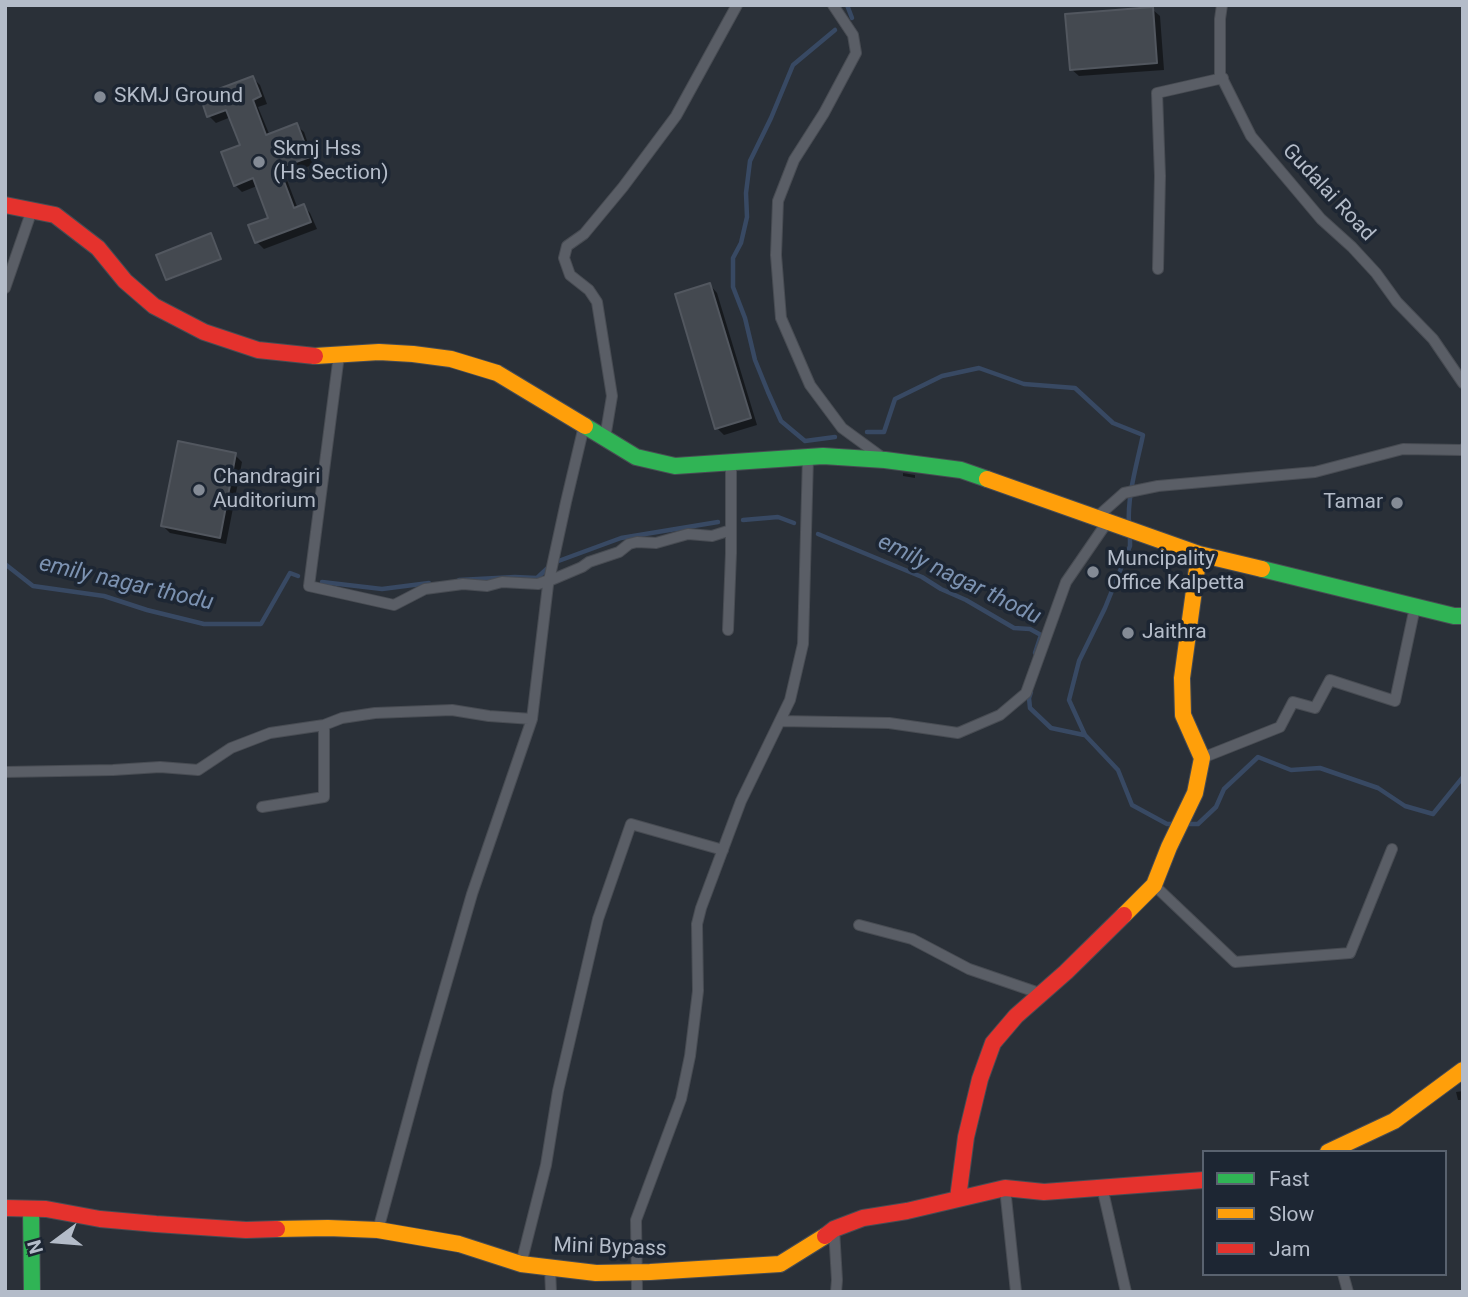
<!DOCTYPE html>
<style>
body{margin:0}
#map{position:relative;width:1468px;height:1297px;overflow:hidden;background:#2a3038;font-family:Roboto,sans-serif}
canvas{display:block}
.frame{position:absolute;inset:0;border:7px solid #b4bcc9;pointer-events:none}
.legend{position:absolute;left:1202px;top:1150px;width:245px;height:126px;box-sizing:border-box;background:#1d2633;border:2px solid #59626f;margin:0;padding:9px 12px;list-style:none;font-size:21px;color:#b4bcc9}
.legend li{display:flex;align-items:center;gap:14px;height:35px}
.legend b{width:35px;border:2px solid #59626f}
.north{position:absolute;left:21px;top:1206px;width:70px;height:70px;-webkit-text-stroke:5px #1d2633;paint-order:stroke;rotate:254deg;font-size:19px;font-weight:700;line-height:28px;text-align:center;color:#b4bcc9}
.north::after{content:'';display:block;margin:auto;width:24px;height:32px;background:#b4bcc9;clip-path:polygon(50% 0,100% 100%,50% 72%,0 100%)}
</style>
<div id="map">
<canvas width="1468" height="1297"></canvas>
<div class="frame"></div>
<ul class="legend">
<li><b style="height:9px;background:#30b455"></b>Fast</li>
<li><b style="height:9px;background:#ff9f0a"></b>Slow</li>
<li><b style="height:9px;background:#e5322d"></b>Jam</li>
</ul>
<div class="north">N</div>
</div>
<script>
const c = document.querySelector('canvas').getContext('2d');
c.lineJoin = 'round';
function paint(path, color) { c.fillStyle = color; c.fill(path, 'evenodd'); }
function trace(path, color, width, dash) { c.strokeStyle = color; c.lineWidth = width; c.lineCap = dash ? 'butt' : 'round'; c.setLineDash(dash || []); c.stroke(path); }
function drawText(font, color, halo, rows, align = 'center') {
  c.font = font + ' Roboto,sans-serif'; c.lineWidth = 7; c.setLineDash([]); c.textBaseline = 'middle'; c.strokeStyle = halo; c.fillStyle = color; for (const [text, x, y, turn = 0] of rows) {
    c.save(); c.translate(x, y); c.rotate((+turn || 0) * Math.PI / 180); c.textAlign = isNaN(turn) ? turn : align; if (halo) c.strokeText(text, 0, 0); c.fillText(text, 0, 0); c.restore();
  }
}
paint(new Path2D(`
 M1152,9L1160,16L1164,70L1079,76L1071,69Z
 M253,78L260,85L267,104L258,107L270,136L296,125L304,132L315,164L285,175L298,209L303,206L310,213L317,229L264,249L257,242L270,219L257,186L242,192L235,185L242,146L231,117L216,123L209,116Z
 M212,236L221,260L168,280L167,279Z
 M710,285L717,293L757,425L724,435L717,428Z
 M235,455L242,462L226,544L170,533L163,526Z
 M903,473L915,475V478L903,476Z
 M1463,1091V1100H1458L1456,1092Z`), '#0007');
trace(new Path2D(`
 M847,5L852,18
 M835,30L793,65L771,118L750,161L746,193L747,217L741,243L733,258V287L745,318L755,360L768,392L781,421L805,441L835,437
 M867,432H884L895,399L942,376L979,368L1024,384L1075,388L1113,423L1143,435C1137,464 1127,496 1129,525
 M743,520L778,517L794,523
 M818,534L922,577L941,589L966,600L1014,628L1030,629L1041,635L1035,653
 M1130,534V546L1105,608L1079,661L1069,700L1085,735L1118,770L1132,805L1167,824H1177
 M5,564L33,586L104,596L147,610L204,624H261L290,573L298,576
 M459,580L515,577L537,578L553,563L621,538L718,522
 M322,582L382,589L429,583
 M1031,692L1029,698L1030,708L1051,728L1084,735
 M1185,824H1198L1216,807L1224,789L1258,757L1291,770L1320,768L1378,788L1405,806L1433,814L1463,777`), '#384963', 4.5);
const building = new Path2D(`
 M1153,7L1157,63L1070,70L1065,14Z
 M253,76L261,96L253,100L266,135L297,123L310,157L279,168L294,208L304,204L311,222L255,243L248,225L268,218L253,178L234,186L221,152L240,145L226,110L207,117L200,96Z
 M211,233L221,259L166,280L156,255Z
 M710,283L751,418L715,429L675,294Z
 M178,441L236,453L220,538L161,526Z`);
paint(building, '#444950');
trace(building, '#52575f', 2);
const street = new Path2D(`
 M833,5L853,35L856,53L824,113L794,160L778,201L776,255L781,318L810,385L842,428L883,458
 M1222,5L1220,19V74L1251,136L1321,219L1352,247L1376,273L1397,302L1433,339L1463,383
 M1158,269L1160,176L1157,93L1223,78
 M5,288L32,210
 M339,355L309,586L394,605L425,589L463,584L487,586L502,582L538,584L549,580
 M605,438L612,396L597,302L589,290L570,275L564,258L567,246L584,234L623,187L676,116L737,5
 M1097,517L1124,493L1158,486L1315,472L1403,449L1461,450L1463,449
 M549,581L582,567L589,562L619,552L629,544L637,542L656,543L688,534L712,536L731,530
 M728,630L731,553V463
 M780,721L889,723L958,733L1000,715L1026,693L1066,582L1108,521
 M1202,758L1280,727L1293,702L1315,708L1330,680L1395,701L1415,607
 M5,772L113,770L160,767L198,770L231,748L270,733L324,725
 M262,807L324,797V725L342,718L375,713L452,710L489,716L532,719
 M1154,885L1235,962L1350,953L1392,849
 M859,925L912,939L969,969L1042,994
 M1102,1187L1126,1292
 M1005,1188L1016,1292
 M834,1229L837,1280L836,1292
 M378,1230L423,1064L472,894L532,719L548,585L566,502L584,426
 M521,1264L546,1165L558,1091L598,919L631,824L723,850
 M550,1268L551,1292
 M1343,1274L1348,1292
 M637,1292L636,1220L681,1099L690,1056L698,991L697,924L701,908L741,801L790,700L803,644L808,457`);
const fast = new Path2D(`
 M585,426L636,457L675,466L823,456L885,460L961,470L987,479
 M1262,569L1454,616H1463
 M31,1209L32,1292`);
const slow = new Path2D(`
 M315,356L379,352L413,354L451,359L497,373L585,426
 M987,479L1199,554L1262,569
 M1124,915L1154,885L1169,847L1195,793L1202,758L1183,715L1182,678L1199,554
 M1328,1152L1394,1121L1463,1070
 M277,1229L328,1228L378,1230L459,1244L521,1264L596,1273L650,1272L780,1264L825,1236`);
const jam = new Path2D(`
 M5,205L55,215L98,248L125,281L154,306L204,332L258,350L315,356
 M958,1198L966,1137L980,1079L993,1043L1016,1016L1066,972L1124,915
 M5,1208L46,1209L100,1219L156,1224L246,1230L277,1229
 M825,1236L834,1229L863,1218L907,1211L1005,1188L1044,1192L1204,1180`);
trace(street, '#484c53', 12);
trace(fast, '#484c53', 18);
trace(slow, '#484c53', 18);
trace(jam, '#484c53', 18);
trace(street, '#5a5e66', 10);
trace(fast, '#30b455', 16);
trace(slow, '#ff9f0a', 16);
trace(jam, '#e5322d', 16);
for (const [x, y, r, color] of [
 [100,97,7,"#848b96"],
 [259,162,7,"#848b96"],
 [199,490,7,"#848b96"],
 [1397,503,7,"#848b96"],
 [1093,572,7,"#848b96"],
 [1128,633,7,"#848b96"]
]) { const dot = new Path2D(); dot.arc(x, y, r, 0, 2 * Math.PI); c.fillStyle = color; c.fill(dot); trace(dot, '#1d2633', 2.5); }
drawText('21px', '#b4bcc9', '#1d2633', [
 ["SKMJ Ground",114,97],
 ["Skmj Hss",273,150],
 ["(Hs Section)",273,174],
 ["Chandragiri",213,478],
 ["Auditorium",213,502],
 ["Tamar",1383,503,"right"],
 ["Muncipality",1107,560],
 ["Office Kalpetta",1107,584],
 ["Jaithra",1142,633]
], 'left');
drawText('21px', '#b4bcc9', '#1d2633', [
 ["Gudalai Road",1328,193,47],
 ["Mini Bypass",610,1248,2]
]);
drawText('italic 23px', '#7c92b1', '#1d2633', [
 ["emily nagar thodu",959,580,26],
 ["emily nagar thodu",126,584,13]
]);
</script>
